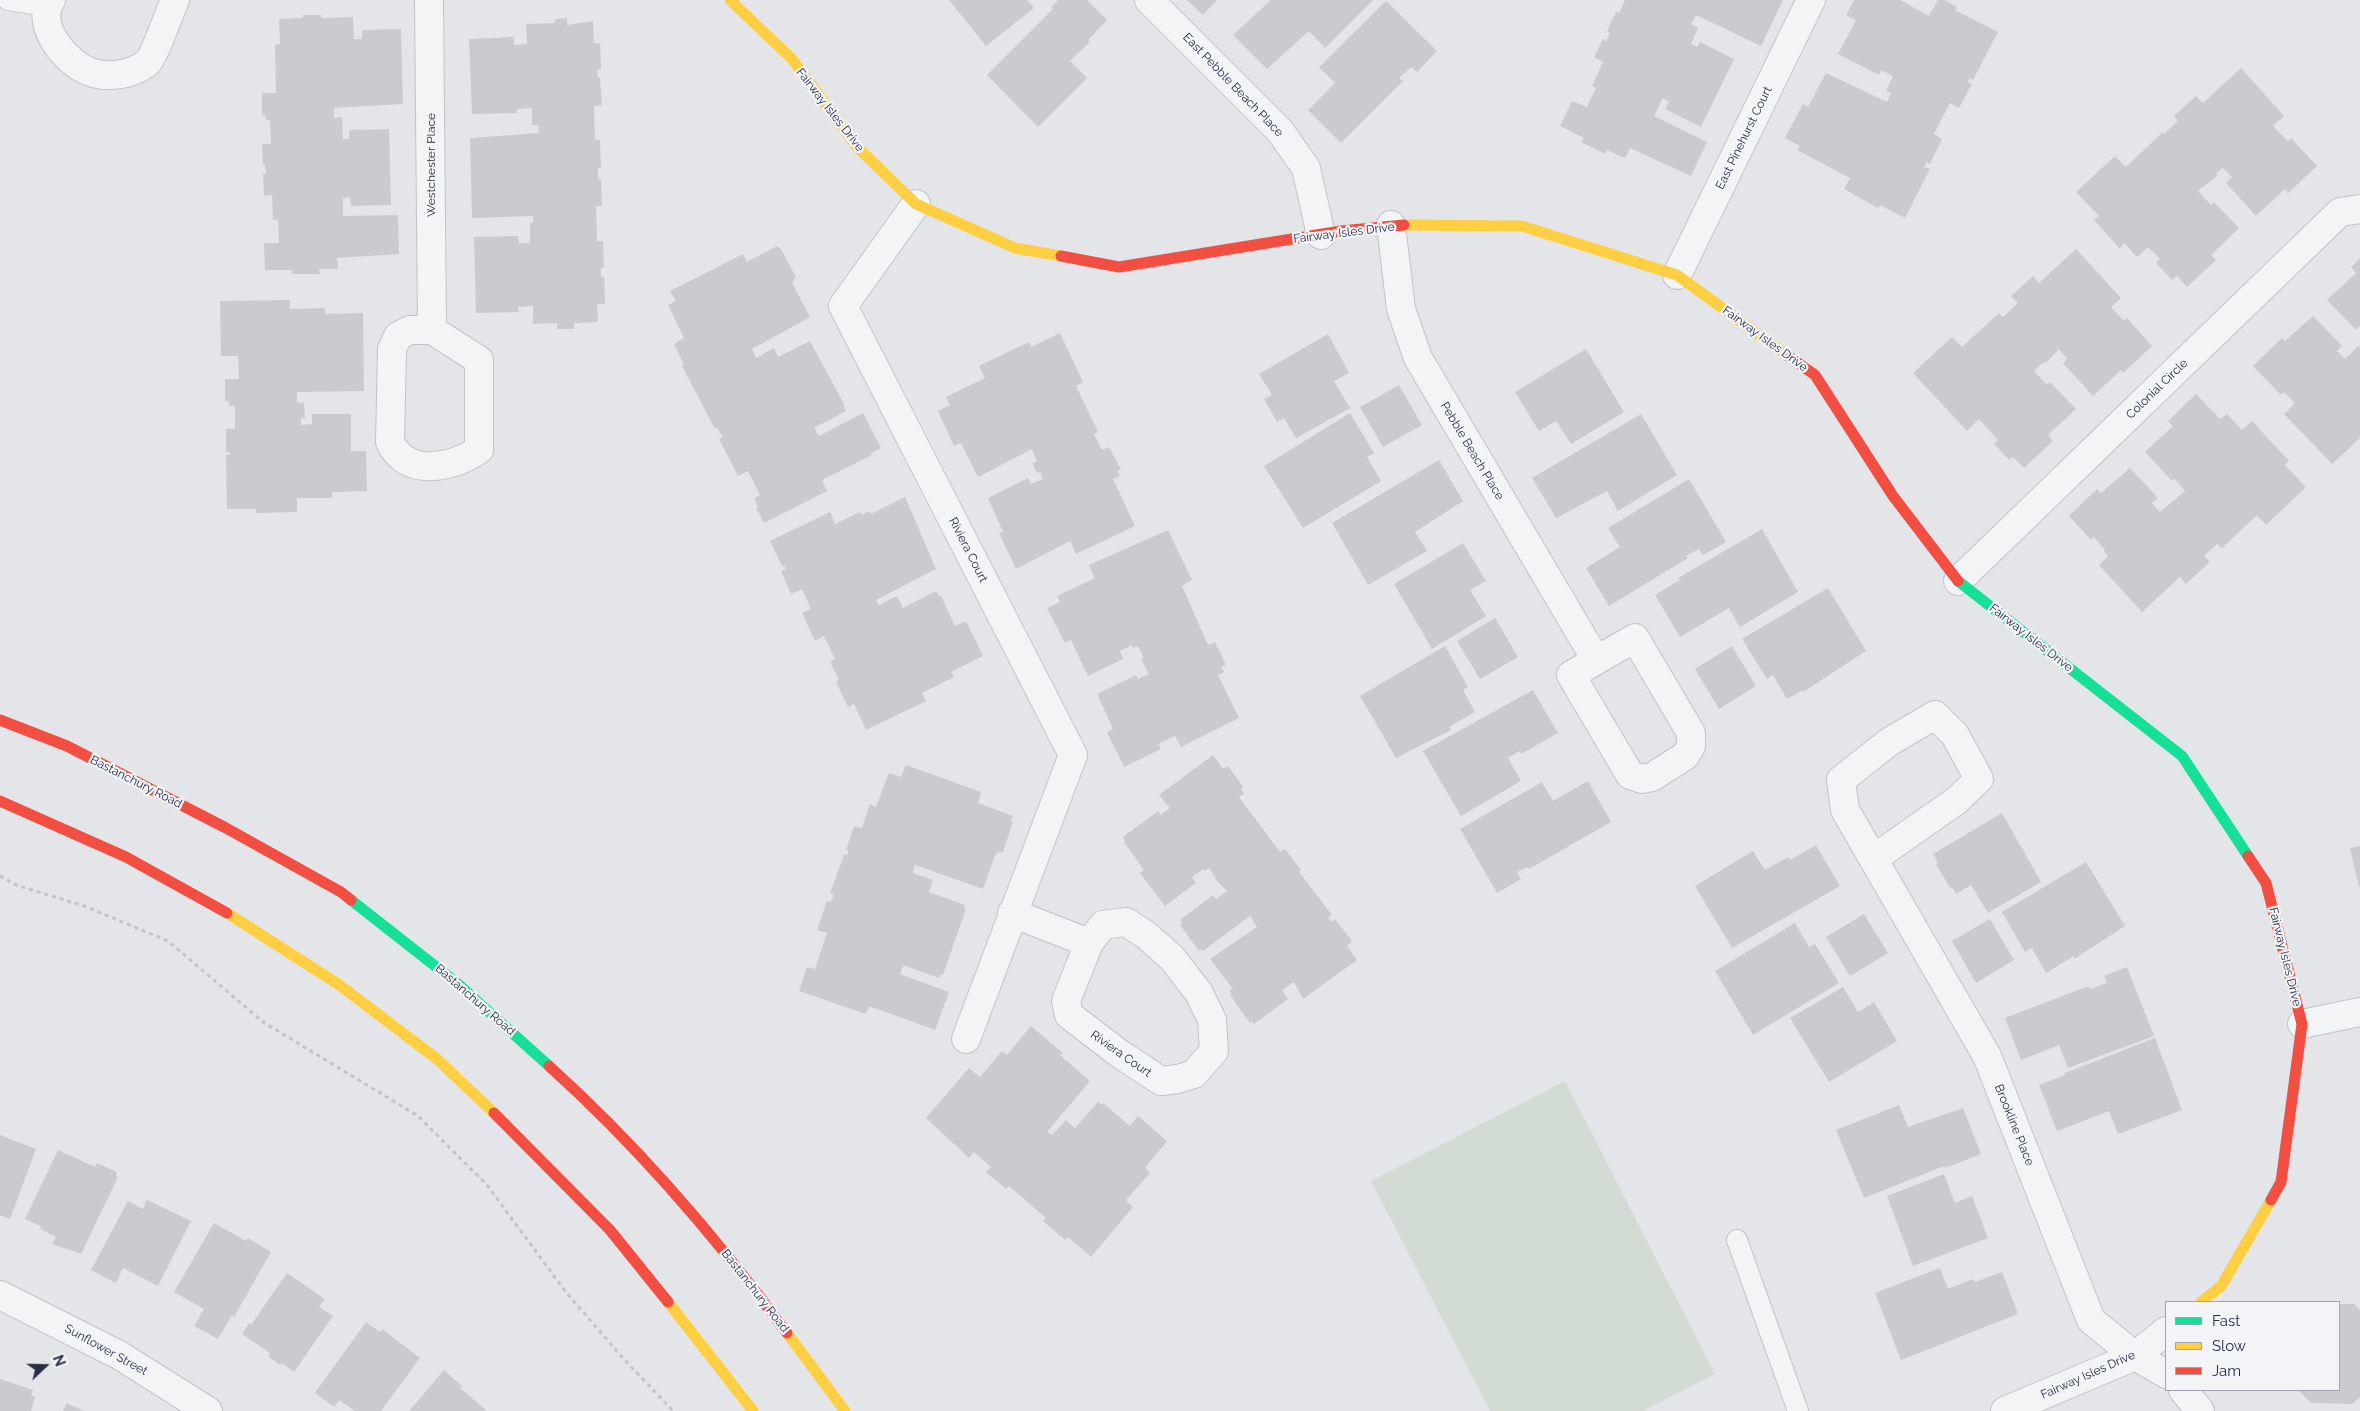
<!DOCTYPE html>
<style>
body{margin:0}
#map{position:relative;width:2360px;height:1411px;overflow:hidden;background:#e4e5e9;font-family:Raleway,sans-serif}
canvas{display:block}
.legend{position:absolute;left:2165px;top:1301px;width:175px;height:90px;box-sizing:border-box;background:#f2f4f8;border:1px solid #a2a5b0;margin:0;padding:6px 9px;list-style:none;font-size:15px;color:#292e44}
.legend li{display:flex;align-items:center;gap:10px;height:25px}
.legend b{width:25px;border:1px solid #a2a5b0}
.north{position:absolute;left:20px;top:1341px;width:50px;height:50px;-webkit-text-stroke:4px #f2f4f8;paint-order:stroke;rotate:69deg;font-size:14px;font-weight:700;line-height:20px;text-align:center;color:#292e44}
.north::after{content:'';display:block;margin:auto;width:18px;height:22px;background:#292e44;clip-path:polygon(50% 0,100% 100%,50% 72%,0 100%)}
</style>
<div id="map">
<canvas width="2360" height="1411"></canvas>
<ul class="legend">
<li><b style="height:6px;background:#16e098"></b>Fast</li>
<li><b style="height:6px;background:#ffcf43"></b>Slow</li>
<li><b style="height:6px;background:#f24e42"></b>Jam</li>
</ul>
<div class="north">N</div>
</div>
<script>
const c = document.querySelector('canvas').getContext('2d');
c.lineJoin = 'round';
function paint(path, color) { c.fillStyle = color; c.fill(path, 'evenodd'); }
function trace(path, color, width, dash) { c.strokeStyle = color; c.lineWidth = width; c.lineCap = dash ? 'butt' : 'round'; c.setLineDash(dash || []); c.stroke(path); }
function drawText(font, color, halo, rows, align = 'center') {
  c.font = font + ' Raleway,sans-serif'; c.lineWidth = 4.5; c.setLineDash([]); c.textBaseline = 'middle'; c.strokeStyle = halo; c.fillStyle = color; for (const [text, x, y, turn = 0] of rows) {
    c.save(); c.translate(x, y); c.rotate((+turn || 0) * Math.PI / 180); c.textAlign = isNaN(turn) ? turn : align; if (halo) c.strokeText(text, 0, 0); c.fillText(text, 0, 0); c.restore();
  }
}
paint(new Path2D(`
 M1565,1081L1715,1374L1643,1411H1490L1371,1181Z`), '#d2dcd4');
paint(new Path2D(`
 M949,0H1027L1034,8L986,46Z
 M1058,0H1087L1107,20L1088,40L1090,42L1070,61L1087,78L1038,127L987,75L1053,9L1051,7Z
 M1187,0H1217L1203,15Z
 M1271,0H1373L1325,48L1309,31L1267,69L1233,35Z
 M1625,0H1783L1761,46L1696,15L1691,24L1698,28L1691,44L1697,47L1700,42L1734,59L1701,127L1665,109L1669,102L1663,98L1654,116L1707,142L1691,176L1630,148L1625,158L1607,150L1605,154L1581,142L1584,138L1560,126L1572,101L1587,107L1596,88L1592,86L1603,62L1594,57L1603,39L1606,41L1610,33L1607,31L1616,12L1619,13Z
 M1854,0H1900L1929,16L1938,0H1944L1957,7L1955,10L1998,32L1973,80L1970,78L1967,82L1972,84L1959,108L1950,103L1934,134L1942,139L1930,164L1927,162L1924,167L1930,169L1905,218L1880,205L1878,208L1844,189L1850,178L1797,150L1800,146L1785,138L1803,104L1808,107L1826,73L1887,102L1891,93L1886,91L1893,76L1881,70L1879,75L1838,54L1856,20L1846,15Z
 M1386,1L1437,51L1417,72L1411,67L1399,78L1403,81L1341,143L1308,110L1335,83L1319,67Z
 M303,15H321V18L353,17L354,39H362V30L401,29L403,104L334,108V118L342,117L343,139H349V130L389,129L391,205L351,206L350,197L343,198V216L398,215L399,254L337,258L338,269H319L320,274H292V270H265L264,243H279L278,220H273L272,195L264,196L263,174H266L265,165H263L262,144H271L270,120H266L265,115H262V93H276L275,45L280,44L279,19L303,18Z
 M567,18V25L593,21L594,43H600L601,69L597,70L598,78H600L602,105L594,106L595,140H600L601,168H598V179H601L602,206H596L597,241H603L604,267L601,268V277H604L605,304H597L598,322L574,323V329H557V323L533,324V306L518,307L519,312L476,313L474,237L518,236L519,243H530V223H533V216L472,218L470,138L539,133L538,125H532V108L517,109V113L472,114L469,39L514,37V45L527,44L526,24L555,23V19Z
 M2241,68L2284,116L2273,126L2288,141L2291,138L2317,166L2288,193L2285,189L2256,216L2226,183L2232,177L2223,168L2216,173L2218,175L2198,191L2211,205L2214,202L2239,228L2211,255L2216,260L2187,287L2177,276L2172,280L2156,263L2160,259L2148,247L2137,257L2124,243L2120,249L2094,220L2099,216L2076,192L2115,156L2126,167L2163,132L2164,134L2178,121L2174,116L2196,96L2203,103Z
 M777,246L781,249L796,277L792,283L810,317L752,349L756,358L774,348L778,357L810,341L845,406L844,407L846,411L814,428L819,436L863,413L881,448L871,453L872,455L822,480L827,491L764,523L756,508L758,507L754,498L760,495L748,471L738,476L719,439L723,437L717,428L715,429L682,366L684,365L674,344L684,338L668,305L676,301L670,291L743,254L747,262Z
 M2076,249L2121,298L2111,307L2124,321L2127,318L2152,346L2123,373L2121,370L2093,396L2063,363L2067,359L2059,349L2046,363L2044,362L2034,371L2047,385L2050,382L2076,409L2048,435L2053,441L2024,468L2013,457L2009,460L1994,444L1998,440L1979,419L1967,431L1913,373L1952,337L1962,347L1999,313L2003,317L2018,303L2011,296L2033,276L2039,283Z
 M2360,258V326L2356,330L2327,300L2356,273L2351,267Z
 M290,300V309L325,308V314L363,313L364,391L297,392V402L304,403L305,418H301V425L312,424V414H351V451H366L367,491L332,492V498H297V512L256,513V509H227L226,455H230L229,452H226V429H235V406H229L228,401H225V379H239L238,356H221L220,301Z
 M2313,316L2342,346L2337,351L2345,359L2358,346L2360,348V438L2332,464L2284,414L2295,403L2284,392L2281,395L2253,366L2282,338L2285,341Z
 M1060,333L1083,382L1076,386L1098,432L1094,434L1102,450L1109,447L1121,470L1117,471L1120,476L1113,479L1135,526L1076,554L1070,541L1016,569L999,533L1003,532L988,498L1028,478L1031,484L1043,479L1040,472L1037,473L1032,463L1037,461L1032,449L978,477L961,443L954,446L938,411L950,405L946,397L985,378L979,366L1029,342L1031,347Z
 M1328,334L1349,373L1334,381L1350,408L1296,438L1284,418L1277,422L1264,399L1272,395L1259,374Z
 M1586,349L1624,412L1571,444L1556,421L1539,431L1515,392Z
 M1399,385L1422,425L1383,447L1360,407Z
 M2196,394L2220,419L2227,414L2242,430L2252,421L2289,461L2285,465L2306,487L2266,525L2257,515L2222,548L2217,544L2204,556L2210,562L2186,584L2180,577L2142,612L2099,565L2108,556L2104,551L2105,550L2094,537L2091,540L2069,516L2097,489L2101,493L2130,468L2158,498L2152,503L2160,512L2185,491L2175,479L2172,481L2145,452L2173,426L2168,421Z
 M1350,413L1374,453L1367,457L1381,481L1303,528L1264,466Z
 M1641,414L1677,475L1618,511L1607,491L1556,518L1532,478Z
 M1439,460L1463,501L1415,532L1427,551L1368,585L1332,523Z
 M1689,479L1726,542L1703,555L1699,549L1686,556L1688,558L1609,606L1586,568L1620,547L1608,528Z
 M905,497L936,569L876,600L879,605L897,596L903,608L936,591L939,596H941L955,626L966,621L983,656L951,672L954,677L922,693L926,701L866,730L854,704L848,707L836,682L839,680L830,662L835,659L824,636L815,641L802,613L811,609L802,589L791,594L781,571L786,569L785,566H782L770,541L830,512L835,524L860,512L862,515L869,511L871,514Z
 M1762,529L1798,592L1740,627L1729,608L1680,637L1655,595L1680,580L1678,578Z
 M1168,530L1192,580L1182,586L1208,645L1215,642L1226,665L1221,667L1224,672L1218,675L1239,718L1181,747L1175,736L1158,744L1161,749L1124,767L1107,732L1113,729L1097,694L1136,675L1138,679L1149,674L1141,659L1144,658L1138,646L1133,648L1132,645L1120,651L1123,659L1088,676L1071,640L1065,643L1047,608L1060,602L1057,596L1095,578L1089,565Z
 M1463,543L1486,581L1470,590L1486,616L1432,649L1394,584Z
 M1828,588L1866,651L1803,692V690L1787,699L1773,675L1767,679L1742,639Z
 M1495,618L1518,657L1480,679L1457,641Z
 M1445,646L1468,687L1463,690L1475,712L1449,727L1451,730L1396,758L1360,696Z
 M1732,646L1756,686L1719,709L1695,669Z
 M1533,690L1558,733L1521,754L1519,751L1508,758L1521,781L1461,816L1423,751Z
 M1213,755L1223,769L1228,766L1243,787L1241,789L1244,794L1239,797L1280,852L1285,849L1301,870L1299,872L1332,915L1328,918L1332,922L1335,919L1352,941L1347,946L1357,960L1303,999L1294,982L1282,990L1288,999L1254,1024L1252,1021L1250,1023L1230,995L1232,994L1229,991L1233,989L1210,959L1257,927L1250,916L1203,951L1201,949L1199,951L1180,925L1182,923L1180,920L1213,895L1216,899L1227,891L1215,879L1216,878L1209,868L1205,871L1203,869L1192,877L1196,883L1165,906L1140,873L1144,870L1124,842L1125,841L1123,837L1158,811L1161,815L1170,808L1159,795Z
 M906,765L981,792L978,803L1013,816L1011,821L1013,822L1003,852L996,853L983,889L915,865L913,873L933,880L929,892L965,905L964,909H966L943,975L941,974L939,978L903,965L900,974L949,992L935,1030L869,1006L866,1014L799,991L807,967L815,969L827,933L817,930L827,901L831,902L834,894L830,893L844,855H847L849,850H846L854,826L862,828L870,804L876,807L889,773L901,777Z
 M1588,781L1611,822L1529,869L1527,867L1517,872L1521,879L1497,893L1460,829L1542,782L1553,801Z
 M2002,813L2041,882L1988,913L1971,885L1956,894L1952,887L1950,888L1936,864L1938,863L1933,854Z
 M1816,845L1840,886L1732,948L1695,886L1753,851L1765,870L1788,857L1790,860Z
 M2360,846V887H2359L2350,848Z
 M2086,862L2125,926L2074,959V956L2046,973L2032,948L2025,952L2002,912Z
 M1864,914L1888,953L1850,976L1826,937Z
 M1990,919L2014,960L1976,983L1952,941Z
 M1795,923L1809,947L1815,944L1839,983L1753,1035L1715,971Z
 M2127,967L2154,1036L2068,1068L2059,1045L2021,1060L2005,1018L2089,986L2090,989L2107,983L2104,976Z
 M1843,987L1858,1012L1874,1002L1897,1041L1829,1082L1790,1018Z
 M1031,1026L1063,1053L1060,1055L1090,1081L1047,1132L1052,1135L1066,1120L1075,1128L1098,1102L1102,1105L1103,1103L1130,1126L1138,1116L1167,1141L1145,1168L1150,1173L1126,1200L1133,1207L1091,1257L1068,1237L1065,1240L1043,1221L1046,1218L1009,1186L1006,1189L986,1172L991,1167L974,1152L969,1158L926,1118L969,1068L980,1077L1002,1051L1007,1055Z
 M2155,1038L2182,1110L2118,1134L2109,1111L2057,1131L2039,1085L2065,1075V1073Z
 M1899,1105L1908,1127L1963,1108L1981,1154L1945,1168L1944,1166L1864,1198L1836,1130Z
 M0,1135L36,1149L10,1219L0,1215Z
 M58,1150L95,1167L97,1163L117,1172L116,1176L118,1177L81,1254L52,1244L56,1237L40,1229L41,1226L25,1219Z
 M1944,1174L1955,1203L1972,1196L1988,1238L1913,1266L1887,1196Z
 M147,1200L191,1221L158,1286L123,1268L116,1283L91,1270L128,1201L143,1209Z
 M214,1223L246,1241L248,1238L271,1252L234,1317L232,1315L218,1339L194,1326L204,1309L174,1292Z
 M1940,1268L1948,1289L1973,1279L1975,1282L2002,1272L2018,1314L1901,1360L1875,1293Z
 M287,1273L325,1299L319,1307L333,1316L294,1372L282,1363L280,1365L268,1356L270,1353L242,1334L249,1323L251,1325Z
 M2339,1304H2354L2360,1310V1397L2352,1404L2311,1403L2298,1390H2339Z
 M366,1322L380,1332L382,1329L420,1358L381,1411H355L339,1400L334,1407L315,1393Z
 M444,1370L462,1386L460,1388L487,1411H409Z
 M0,1379L33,1390L31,1396L35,1397L31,1411H0Z
 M67,1403L84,1411H63Z`), '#cacbd0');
const lane = new Path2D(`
 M8,0L47,6
 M1737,1240L1798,1411`);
const street = new Path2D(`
 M51,0C34,26 68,66 93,73C110,78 133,74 147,63C154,57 170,11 175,0
 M429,0L432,330
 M1149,0L1280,131L1306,168L1321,235
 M916,204L843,306L1073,755L966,1039
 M1391,225L1401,309L1418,358L1596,660
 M1677,275L1811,0
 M410,330H432L479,360V450C451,468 407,478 390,442L392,349L398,336Z
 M1958,581L2340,212L2360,209
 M1635,638L1691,733V746L1685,756L1652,777L1642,779L1630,775L1571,675Z
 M1873,859L1956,801L1979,779L1955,735L1935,715L1889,742L1841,780L1845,810L1987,1056L2091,1320L2135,1356L2166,1374
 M1012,913L1089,943L1103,925L1126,922L1146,935L1172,958L1199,993L1212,1020L1214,1051L1194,1074L1178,1079L1161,1081L1120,1054L1069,1015L1066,1001L1089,943
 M2302,1024L2360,1012
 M0,1295L119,1355L208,1411
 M2183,1390L2200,1411
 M2005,1411L2135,1356L2166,1331`);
trace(lane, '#c2c3c7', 22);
trace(street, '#c2c3c7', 30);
trace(new Path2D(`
 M0,876L16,885L84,906L168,941L263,1022L418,1116L487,1185L565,1291L621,1356L673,1411`), '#c3c3c9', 3, [4, 4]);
trace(lane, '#f3f4f6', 20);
trace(street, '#f3f4f6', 28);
trace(new Path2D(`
 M1958,581L2182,756L2248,856
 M351,900L458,984L549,1066`), '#16e098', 11);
trace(new Path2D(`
 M730,0L792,59L858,148L916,204L1015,248L1061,256
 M1404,225L1522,226L1677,275L1788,356
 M227,913L338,984L437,1059L494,1113
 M668,1302L753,1411
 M2201,1302L2221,1286L2271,1200
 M787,1333L845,1411`), '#ffcf43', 11);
trace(new Path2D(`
 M1061,256L1119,267L1341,231L1404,225
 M1788,356L1815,375L1893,496L1958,581
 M0,720L67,746L226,828L341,892L351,900
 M0,801L126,857L227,913
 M2248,856L2266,883L2302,1024L2281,1182L2271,1200
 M549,1066C638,1146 716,1237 787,1333
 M494,1113L610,1230L668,1302`), '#f24e42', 11);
drawText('12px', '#292e44', '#f2f4f8', [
 ["East Pebble Beach Place",1233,85,46],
 ["Fairway Isles Drive",830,110,52],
 ["East Pinehurst Court",1744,138,-64],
 ["Westchester Place",431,165,-90],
 ["Fairway Isles Drive",1344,233,-7],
 ["Fairway Isles Drive",1765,339,36],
 ["Colonial Circle",2157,389,-44],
 ["Pebble Beach Place",1472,451,59],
 ["Riviera Court",968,550,63],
 ["Fairway Isles Drive",2031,638,38],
 ["Bastanchury Road",136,782,27],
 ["Fairway Isles Drive",2285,957,76],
 ["Bastanchury Road",475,1000,41],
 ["Riviera Court",1121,1054,35],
 ["Brookline Place",2014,1125,68],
 ["Bastanchury Road",755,1291,52],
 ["Sunflower Street",106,1350,29],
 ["Fairway Isles Drive",2088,1375,-24]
]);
</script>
